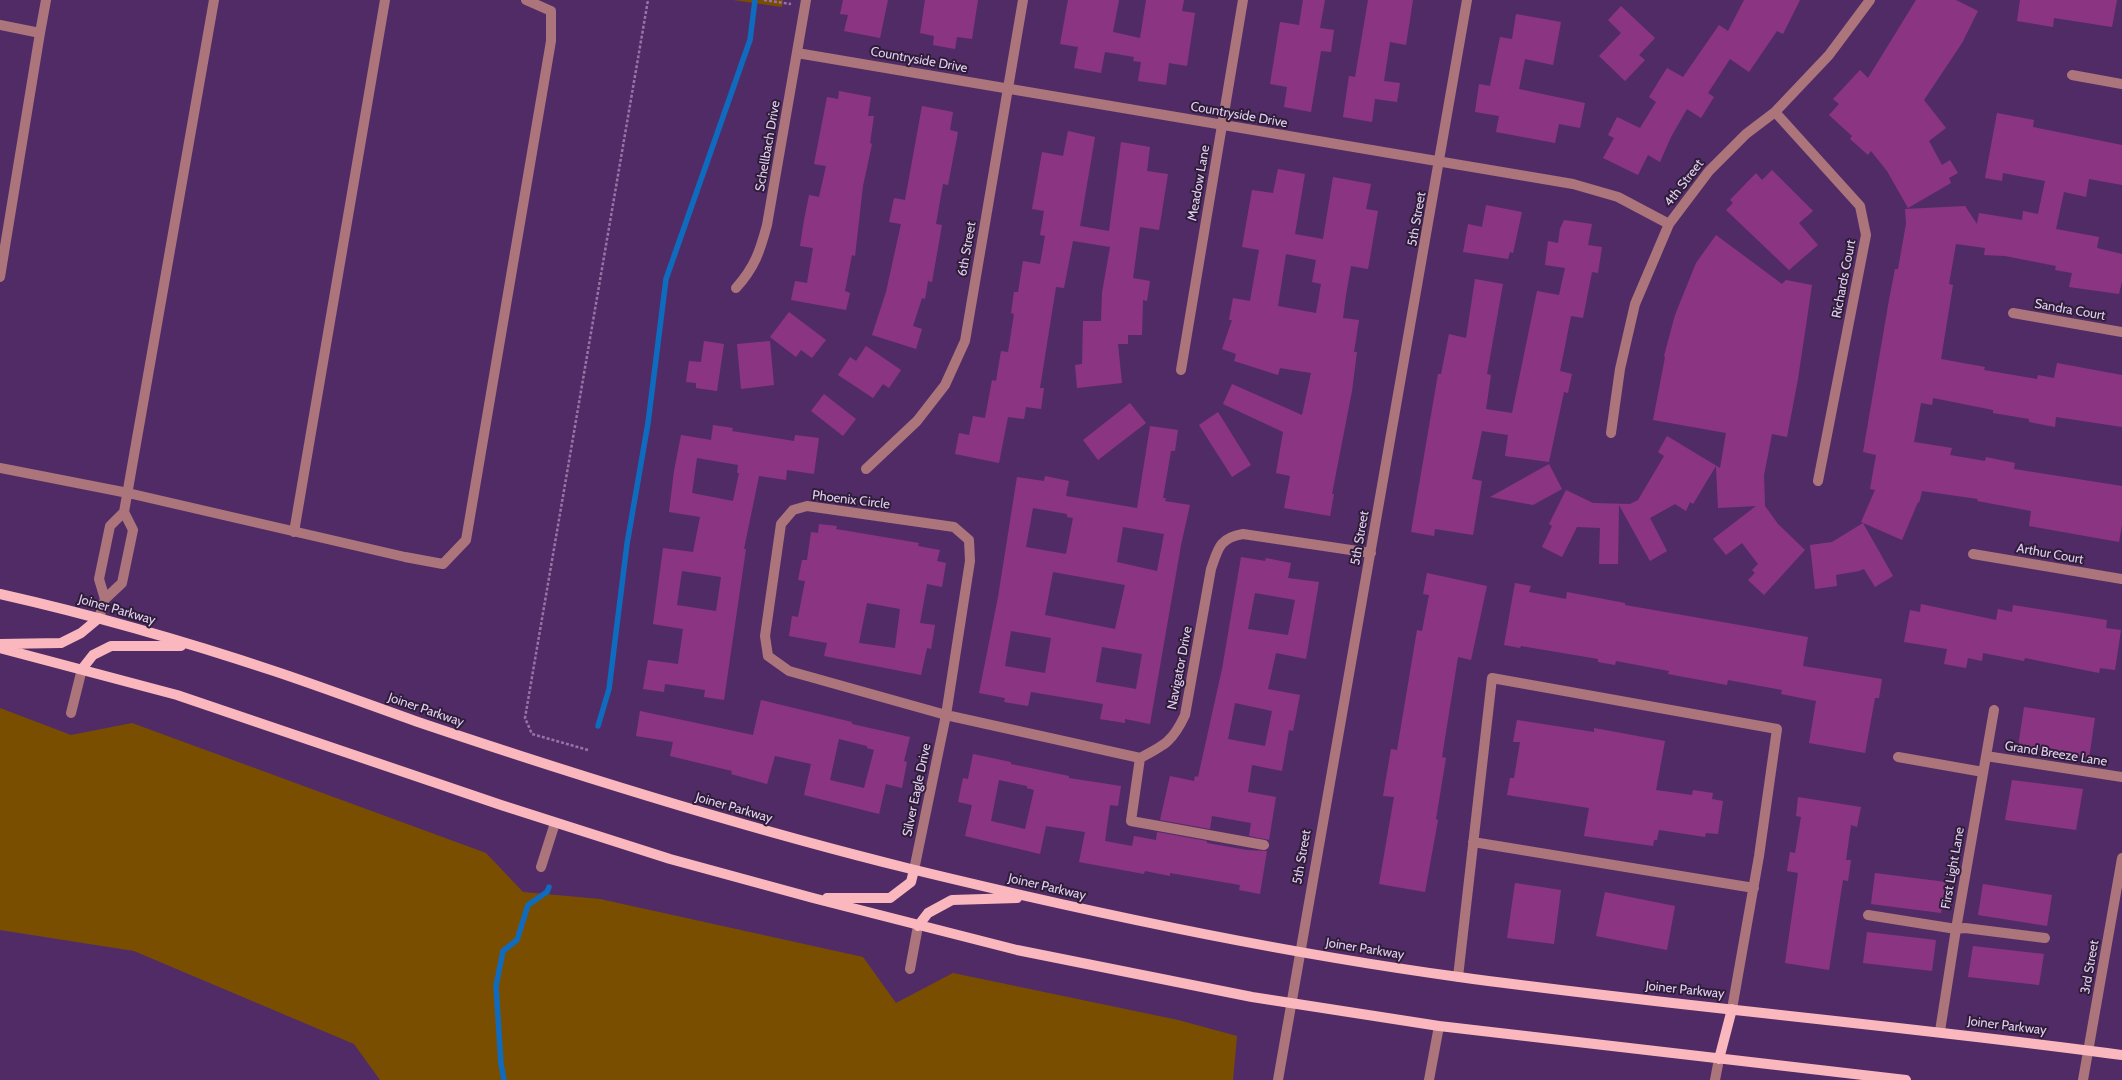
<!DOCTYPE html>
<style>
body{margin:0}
canvas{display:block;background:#512b66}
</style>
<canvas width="2122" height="1080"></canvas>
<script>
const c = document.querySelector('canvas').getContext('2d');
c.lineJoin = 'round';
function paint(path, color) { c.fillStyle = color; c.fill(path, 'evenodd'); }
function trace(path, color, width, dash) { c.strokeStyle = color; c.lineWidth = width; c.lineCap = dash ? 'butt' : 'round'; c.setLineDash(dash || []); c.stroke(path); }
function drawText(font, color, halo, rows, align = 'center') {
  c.font = font + ' Cabin,sans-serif'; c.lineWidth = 4; c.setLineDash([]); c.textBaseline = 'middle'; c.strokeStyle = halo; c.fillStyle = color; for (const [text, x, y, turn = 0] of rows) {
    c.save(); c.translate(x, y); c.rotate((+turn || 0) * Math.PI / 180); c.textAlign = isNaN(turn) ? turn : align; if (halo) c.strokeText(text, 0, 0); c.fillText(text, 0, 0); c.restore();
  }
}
paint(new Path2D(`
 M733,0H783L782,7Z
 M0,708L71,735L132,723L486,853L523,892L600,899L863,957L896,1003L953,973L1178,1020L1237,1036L1233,1080H380L354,1044L134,951L0,930Z`), '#7a4e01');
trace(new Path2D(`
 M598,726L609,689L627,544L648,423L666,279L750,40L755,0
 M504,1080L501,1064L496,986L503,951L517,940L528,905L547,892L549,887`), '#0f6bbe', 5.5);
paint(new Path2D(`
 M843,0H888L880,38L844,31L848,15L840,14Z
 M925,0H978L972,39L957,37L955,49L933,45L934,36L920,33Z
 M1068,0H1119L1113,32L1140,38L1146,0H1184L1182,11L1195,13L1187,66L1169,63L1166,85L1138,81L1141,62L1133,61L1134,57L1105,52L1101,73L1074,68L1078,47L1060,44Z
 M1303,0H1325L1320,28L1334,30L1331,52L1321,51L1311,112L1284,107L1287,87L1270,84L1280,22L1299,25Z
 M1368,0H1413L1406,45L1390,42L1384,81L1400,83L1397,102L1375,99L1372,122L1343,117L1349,76L1355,77Z
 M1744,0H1800L1783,34L1777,31L1749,72L1730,59L1708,93L1714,97L1701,118L1687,109L1671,137L1660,162L1648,155L1638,175L1603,158L1614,138L1608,135L1617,117L1640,128L1656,102L1649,97L1667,68L1683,77L1719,25L1728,31Z
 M1916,0H1956L1978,11L1962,43L1924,100L1946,128L1929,141L1942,165L1950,160L1958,173L1949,178L1951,183L1908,208L1887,171L1871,151L1868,155L1850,139L1852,136L1829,115L1839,104L1833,99L1860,70L1868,78Z
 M2020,0H2117L2112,27L2054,18L2053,27L2017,21Z
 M1621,6L1655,38L1639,55L1645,60L1625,81L1599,56L1621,33L1608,20Z
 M1516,14L1561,22L1553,65L1525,59L1519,89L1585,103L1580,128L1559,124L1555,143L1496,132L1499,116L1475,112L1479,84L1490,86L1500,37L1512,39Z
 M839,91L871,97L868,116H874L870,143L872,144L863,186L855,256L852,255L845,291L850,293L846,310L791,300L795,281L807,283L813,248L800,246L804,220L809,195L819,197L826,166L814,164L827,97L838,99Z
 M922,106L953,112L950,130L958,132L948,185L943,184L936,224L942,225L932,282L928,281L925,299L922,298L913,326L922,329L916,349L872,335L886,292L901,224L889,222L894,198L905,200Z
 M1997,113L2034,120L2033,127L2122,145V185L2089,179L2086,197L2064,192L2056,229L2099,237L2097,248L2122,254V281L2119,294L2069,287L2072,273L2055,270L2056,266L2005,256L1984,255L1985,248L1956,244L1949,284L1953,285L1941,359L1985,367L1984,370L2037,379L2038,375L2054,378L2057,363L2122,375V427L2056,417L2055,427L2029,422V419L1993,413V410L1933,398L1932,405L1921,403L1914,442L1952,448L1950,455L1985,461L1986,457L2015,463L2014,469L2122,486V525L2119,542L2029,526L2031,511L1977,501L1978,499L1922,491L1919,503L1918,502L1902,540L1861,522L1875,490L1870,489L1876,455L1863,452L1889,300L1895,269H1898L1906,224L1905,209L1965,206L1977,224L1979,213L2022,220L2023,211L2038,214L2045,181L2003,173L2002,181L1985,178Z
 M1068,131L1095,137L1080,226L1109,231L1121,142L1150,147L1147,171L1168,174L1159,230L1140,227L1133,278L1150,281L1147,301L1143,300L1142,335H1128V344H1118L1122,383L1077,388L1075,365L1082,364L1083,321H1101L1102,293L1110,247L1073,241L1064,288L1056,287L1040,388H1044L1041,409L1026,407L1024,419L1008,417L999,463L955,454L959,433L969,435L973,416L985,418L992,380L996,381L1001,351L1008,352L1014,314L1011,313L1014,292H1018L1023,261L1040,264L1045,236L1040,235L1044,211L1032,209L1042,152L1063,156Z
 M1278,169L1305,174L1295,234L1323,239L1333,177L1371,184L1366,209L1378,211L1368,269L1351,266L1346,295L1343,318L1359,320L1354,352H1357L1352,391L1332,494H1334L1330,516L1284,508L1290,476L1276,473L1283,432L1223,404L1232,384L1302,415L1311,373L1280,368L1278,375L1234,361L1236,354L1222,349L1232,320H1229L1233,298L1250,301L1259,250L1242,247L1252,190L1273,193ZM1286,254L1316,260L1312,282L1321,284L1316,313L1278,306Z
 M1772,170L1813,211L1799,223L1818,245L1789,270L1726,210L1733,203L1730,200L1756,173L1762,180Z
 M1486,205L1522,212L1513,253L1510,252L1508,259L1463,252L1468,224L1482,227Z
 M1564,220L1592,224L1588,245L1602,247L1598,273L1592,272L1583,318L1571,316L1560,371L1572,374L1568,393L1564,392L1549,462L1505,456L1508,435L1482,431L1472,479L1482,481L1473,535L1435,529L1434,536L1411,532L1438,374H1441L1449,334L1466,338L1475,279L1503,284L1487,374L1491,375L1486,409L1512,413L1537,291L1559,295L1565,268L1545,265L1548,241L1558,243L1560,229Z
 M1716,235L1782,284L1786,280L1812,285L1798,379L1787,437L1772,434L1764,475L1765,506L1778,524L1805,550L1764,595L1748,580L1755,573L1752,570L1758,564L1742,543L1726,555L1713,539L1756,506L1718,508L1716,466L1693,504L1690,502L1686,511L1675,504L1650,518L1667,551L1650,561L1619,505L1618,564H1599L1600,528L1577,527L1562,557L1542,547L1552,526L1549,524L1566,490L1593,503L1630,504L1638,500L1664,456L1658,452L1667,436L1720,468L1726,433L1653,420L1665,357L1664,356L1675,315L1696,263Z
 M789,312L826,340L812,358L801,350L796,357L770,337Z
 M704,341L724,344L717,391L696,388V383L686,382L689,361L701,362Z
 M770,341L774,385L741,389L737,344Z
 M866,346L901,370L889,388L883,384L873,398L838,375L850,357L856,361Z
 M824,394L856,419L843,436L811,411Z
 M1130,403L1146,423L1098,460L1083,440Z
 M1218,412L1251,465L1232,477L1199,425Z
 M713,425L733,428L732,431L794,441L795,435L819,438L814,474L787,470L786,480L759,476L744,549H746L724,700L704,697L705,690L665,684L664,692L643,689L648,660L678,664L683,629L653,624L663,548L693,552L700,517L669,512L674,471L681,435L711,440ZM697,458L738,465L737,473H739L733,501L692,493ZM682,571L721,577L716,611L677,605Z
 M1150,426L1178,430L1175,451H1171L1163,498H1166L1165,501L1190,505L1181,545L1150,724L1125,719V723L1100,719L1103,704L1031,692L1028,706L1004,702L1005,698L979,693L998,597L1017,477L1044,481L1045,476L1069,481L1066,496L1137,508ZM1033,508L1067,514V517L1073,518L1066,554L1026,547ZM1123,527L1164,534L1157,571L1117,562ZM1053,572L1125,585L1115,629L1045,615ZM1011,631L1051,638L1045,673L1005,666ZM1102,647L1142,654L1136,689L1096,682Z
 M1549,464L1562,489L1533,505L1490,497Z
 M1863,523L1893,576L1875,587L1864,569L1859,571L1836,575L1837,586L1815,589L1810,545L1832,542Z
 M819,524L837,526L836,529L919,543L918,546L940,550L937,561L946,563L942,587L927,584L920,623L935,625L931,649L927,648L921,675L824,656L827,643L789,636L792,616L798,617L805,581L798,580L802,560H807L811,532L818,533ZM867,603L900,609L895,648L859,643Z
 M1241,557L1265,561L1266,558L1291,563L1288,578L1319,582L1306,659L1276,653L1268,689L1300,695L1293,731L1289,730L1282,771L1252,765L1248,792L1276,797L1269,840L1249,836L1251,823L1212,816L1210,829L1160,820L1170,776L1194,781L1195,776L1198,777L1222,669ZM1255,593L1295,600L1288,635L1248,629ZM1235,703L1272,711L1265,746L1228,739Z
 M1427,573L1487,586L1471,660L1458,657L1442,757L1446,758L1436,819L1438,820L1425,892L1379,884L1394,797L1383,796L1391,749L1397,750L1417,630L1422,631L1429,595L1423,594Z
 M1515,583L1531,586L1529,592L1566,599L1567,592L1625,603V605L1808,637L1803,666L1882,679L1879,698H1875L1865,753L1809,743L1816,701L1781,694L1782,690L1728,680L1727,685L1668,674L1669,671L1616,661L1615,665L1598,662V659L1521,646L1520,648L1504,645Z
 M1921,604L1996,620L1998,609L2012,612L2013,605L2107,620L2106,628L2121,630L2115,670L2100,668L2099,673L2025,658L2024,661L1983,653L1982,661L1968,658L1966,668L1944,664L1947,649L1904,642L1910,610L1920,612Z
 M761,700L852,722V724L910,737L904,761L907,762L902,788L886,784L879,814L804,795L811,764L775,756L767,784L731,774L732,771L670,756L673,742L636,736L640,711L753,735ZM839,739L867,746V748L874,750L864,788L830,780Z
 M2024,707L2095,718L2089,758L2018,747Z
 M1517,720L1594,732V728L1665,741L1656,790L1692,795L1693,790L1713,793L1712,799L1723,801L1718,834L1706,833L1705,837L1659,830L1657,840H1654L1653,846L1584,836L1589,808L1507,795L1510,778H1514L1520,742H1513Z
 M973,754L1011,762V764L1069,776V778L1121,786L1118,806L1110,805L1105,841L1132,846L1134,836L1156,840L1157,832L1207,841V843L1247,850L1267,851L1260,894L1239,890L1240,885L1170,873V876L1145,871L1144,874L1079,862L1085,832L1046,826L1040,854L965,836L972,805L958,802L963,778L968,779ZM999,780L1027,786V788L1034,790L1025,829L991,821Z
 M2012,780L2083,789L2076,830L2005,820Z
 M1798,797L1861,807L1857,827L1851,825L1846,860H1851L1848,881L1843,880L1829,970L1785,963L1798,873L1787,871L1790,852L1795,853L1801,817L1796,816Z
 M1875,873L1946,882L1941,913L1871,904Z
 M1515,883L1561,890L1554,944L1507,938Z
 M1983,884L2052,895L2047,926L1978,915Z
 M1605,892L1675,906L1667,950L1596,936Z
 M1867,932L1936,940L1932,971L1863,963Z
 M1973,946L2044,954L2039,985L1968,977Z`), '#8b3582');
trace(new Path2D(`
 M764,0L791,4
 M588,750L532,734L525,718L648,0`), '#9475a5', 2.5, [3, 2]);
trace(new Path2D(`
 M0,25L40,33L46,0
 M797,53L1573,184L1618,197L1669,224
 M2072,75L2122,84
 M1775,112L1860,206L1866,235L1818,481
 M0,277L40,33
 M736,288C755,267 760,251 767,225L806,0
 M2013,313L2122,332
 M1181,370L1243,0
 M1611,433L1620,369L1635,304L1669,224L1709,171L1746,134L1775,112L1829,55L1870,0
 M0,468L128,493L405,557L443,564L466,540L551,41V11L526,0
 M866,469L917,421L945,385L965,341L1023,0
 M294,532L385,0
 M1973,554L2122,579
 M105,599L99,579L110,526L124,512L214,0
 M99,618L105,599L122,583L133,530L124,512
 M71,713L82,669
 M1986,756L2122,777
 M1898,757L1983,772
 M1140,758L1131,821L1264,845
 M1473,842L1754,888
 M541,867L555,823
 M914,870L946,715L970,561L969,540L954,527L807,506L793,510L781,524L765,636L768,656L789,671L946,715L1140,758C1165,745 1173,741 1185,715L1211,569C1218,549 1219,538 1243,534L1371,553
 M1868,915L1956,929L1965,928L2045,938
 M910,969L918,926
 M1458,977L1492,678L1777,729L1759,856L1732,1009
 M1940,1031L1956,929L1994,710
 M1278,1080C1339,720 1407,361 1467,0
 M1429,1080L1439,1026
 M1715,1080L1719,1059
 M2083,1080L2122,858`), '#ab757b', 10);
trace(new Path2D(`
 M0,594C93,615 184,641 274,671C322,687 370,705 418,722C581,777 745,828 911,869C1092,913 1275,952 1459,977C1679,1007 1901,1025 2122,1055
 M0,644L61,643L81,633L99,618
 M0,648L177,695L501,805L670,859L813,898L1017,950L1252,997L1439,1026L1906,1080
 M82,669L93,655L111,646H181
 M827,898H890L911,882L914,870
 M918,926L928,913L952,900L1017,898
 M1719,1059L1732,1009`), '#fab8be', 10);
drawText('13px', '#e3cdf0', '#2e1d38', [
 ["Countryside Drive",919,60,10],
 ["Countryside Drive",1239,115,10],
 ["Schellbach Drive",768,146,-80],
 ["Meadow Lane",1199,183,-80],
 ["4th Street",1684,183,-52],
 ["5th Street",1417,219,-80],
 ["6th Street",967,249,-80],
 ["Richards Court",1844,279,-79],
 ["Sandra Court",2070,310,10],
 ["Phoenix Circle",851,500,7],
 ["5th Street",1360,538,-80],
 ["Arthur Court",2050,554,10],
 ["Joiner Parkway",117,610,16],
 ["Navigator Drive",1180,668,-79],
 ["Joiner Parkway",426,710,19],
 ["Grand Breeze Lane",2056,754,9],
 ["Silver Eagle Drive",917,790,-78],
 ["Joiner Parkway",734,808,16],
 ["5th Street",1302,857,-80],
 ["First Light Lane",1953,868,-80],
 ["Joiner Parkway",1047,887,13],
 ["Joiner Parkway",1365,949,9],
 ["3rd Street",2090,967,-80],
 ["Joiner Parkway",1685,990,6],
 ["Joiner Parkway",2007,1026,7]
]);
</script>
